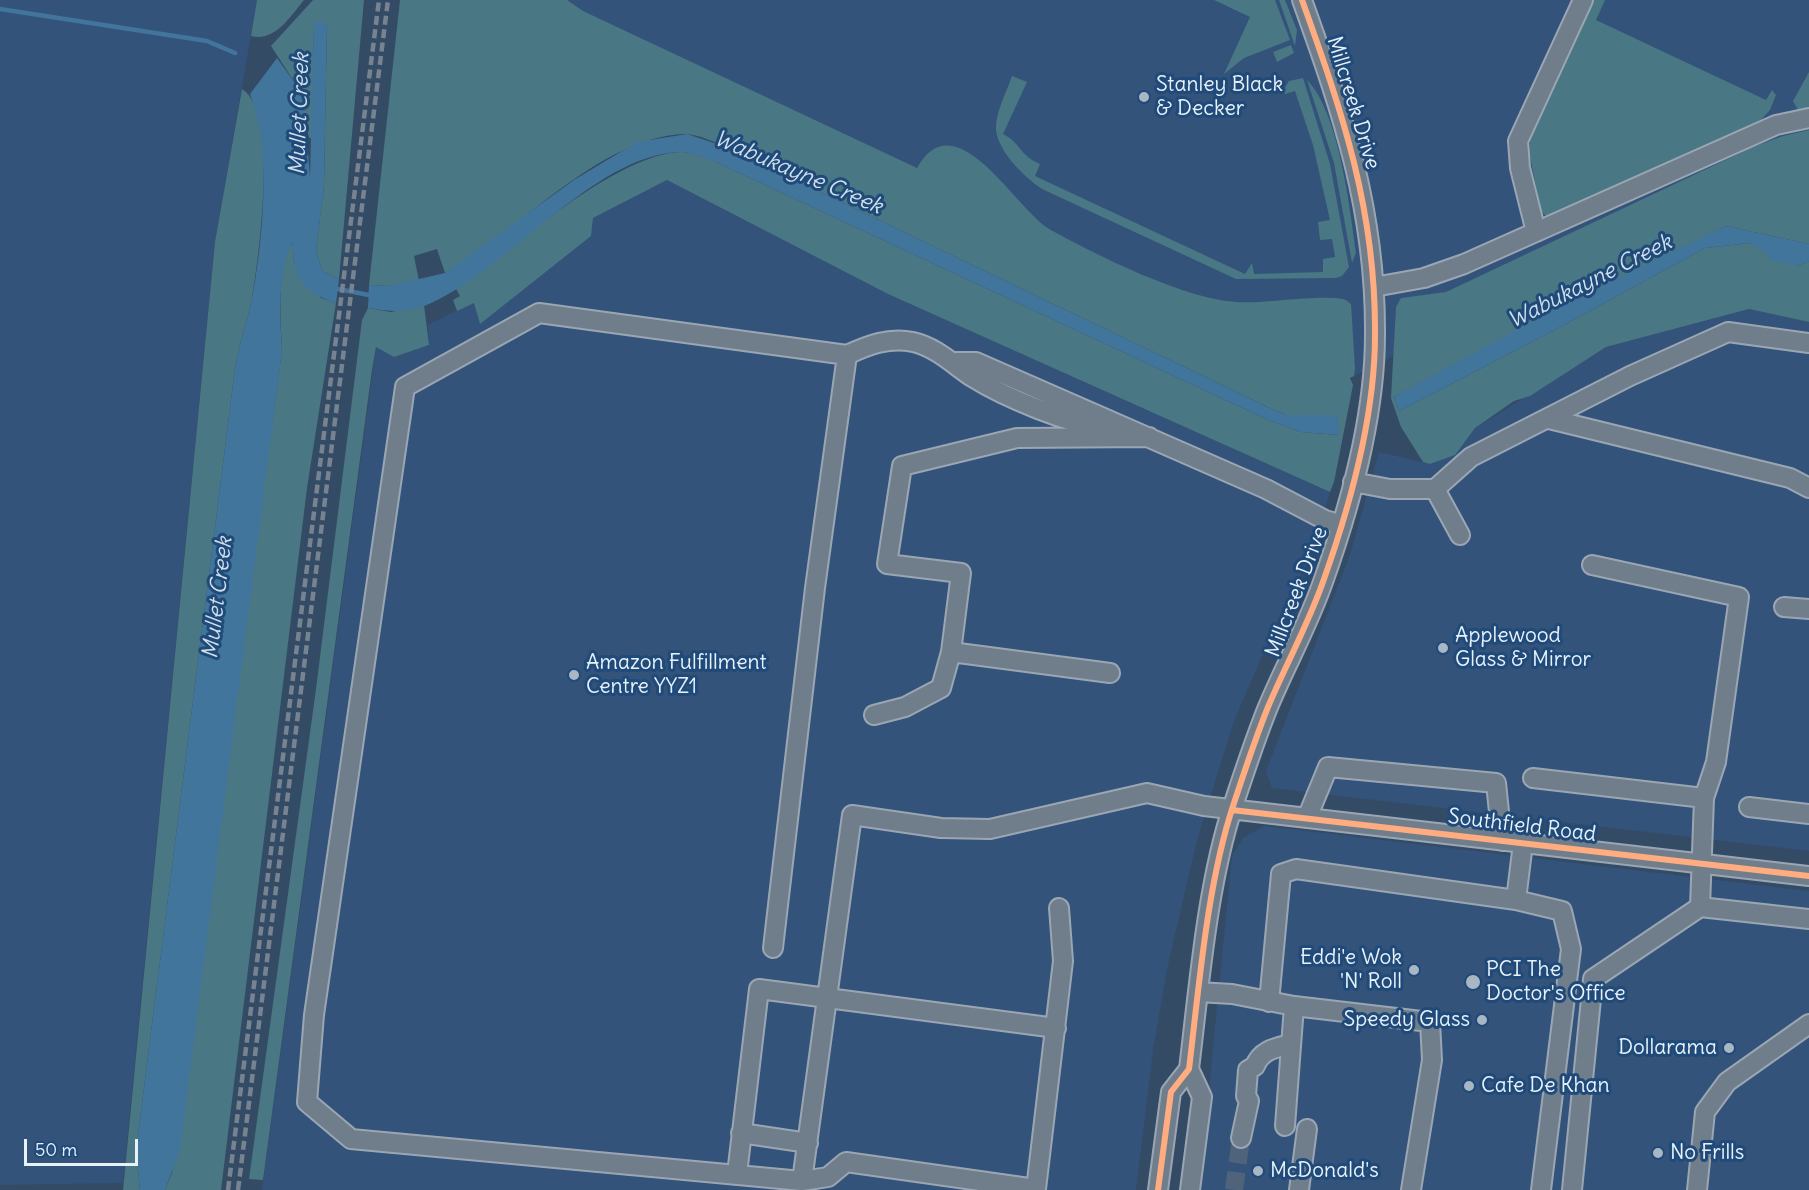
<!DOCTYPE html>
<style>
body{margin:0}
#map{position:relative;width:1809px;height:1190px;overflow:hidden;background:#344b65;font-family:Delius,sans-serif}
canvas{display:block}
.scale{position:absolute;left:24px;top:1139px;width:114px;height:27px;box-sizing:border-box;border:3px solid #e8f1f8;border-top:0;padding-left:8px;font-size:18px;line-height:21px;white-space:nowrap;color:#e8f1f8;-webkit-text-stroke:4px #1f4a7a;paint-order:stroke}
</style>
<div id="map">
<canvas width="1809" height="1190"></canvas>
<div class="scale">50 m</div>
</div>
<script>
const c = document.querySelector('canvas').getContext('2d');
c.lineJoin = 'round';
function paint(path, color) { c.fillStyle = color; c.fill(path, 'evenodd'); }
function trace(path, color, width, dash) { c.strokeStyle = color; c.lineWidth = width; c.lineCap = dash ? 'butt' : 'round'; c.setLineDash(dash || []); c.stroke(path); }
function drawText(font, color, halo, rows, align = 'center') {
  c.font = font + ' Delius,sans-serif'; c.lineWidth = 6; c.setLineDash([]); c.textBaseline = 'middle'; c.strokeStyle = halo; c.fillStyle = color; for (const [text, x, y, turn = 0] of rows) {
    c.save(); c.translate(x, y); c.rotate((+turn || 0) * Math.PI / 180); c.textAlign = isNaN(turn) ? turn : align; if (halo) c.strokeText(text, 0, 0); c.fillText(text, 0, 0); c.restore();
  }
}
paint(new Path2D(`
 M0,0H257L215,242L123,1183L0,1185Z
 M514,0H1809V212L1713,192L1350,378Z
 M667,180L888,294L1330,492L1311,556L1283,608L1234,721L1197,840L1167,969L1153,1050L1136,1190H262L376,347L429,346L428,325L474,302L480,323L593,218Z
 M1749,309L1809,322V851L1272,788L1266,771L1350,555L1379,452L1430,464L1454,455L1475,428L1606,347Z
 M1264,826L1809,891V1190H1199L1232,856L1243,838Z`), '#33537a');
paint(new Path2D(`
 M257,0H304C290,17 275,42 251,36Z
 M313,0H364L339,279L322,271L316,250L324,186L327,24L314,23L312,138H309L297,86L271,46Z
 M400,0H567L583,11L917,168C956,98 1017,212 1051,230C1098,256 1185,299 1237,302C1262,304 1328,293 1346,300L1351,304L1355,368L1354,376L1350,378L1353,385L1334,482L1330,492L888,294L667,180L593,218L591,236L480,324L474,303L457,311L453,300L460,296L456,289C513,249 613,155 681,152C692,152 705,158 716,162L1266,419L1301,432L1339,435L1337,415H1286L1272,409L729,148C716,143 698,134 685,134C600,136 517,233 445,273L437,249L414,256L419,281L389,286L369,285Z
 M1214,0H1275L1290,40L1244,58L1224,74L1250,17Z
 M1279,0H1285L1297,30L1295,46Z
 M1594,0H1605L1596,20L1766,100L1772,90L1776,95L1770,110L1761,120L1555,217L1548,218L1541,211L1529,152L1530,138Z
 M1291,45L1294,53L1277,62L1273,52Z
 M1809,72V109L1798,110L1793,101Z
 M1012,76L1027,82L1003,134C1021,143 1019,155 1040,164L1035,176L1245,274L1252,263L1254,274L1323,272V259L1335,257L1332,239L1320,240L1318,222L1330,220L1313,145L1295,91L1285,94L1283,91L1289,81L1303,78L1330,164L1349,267L1342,276L1336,278L1236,279L1042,189C1024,177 994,148 996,125C997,109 1007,91 1012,76Z
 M1307,80C1339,112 1350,208 1356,253L1352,263L1334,163Z
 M242,89C279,111 259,258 252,298C247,322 239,344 235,369L136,1151L140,1190H123L215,242Z
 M1809,130V244L1726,226L1394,397L1399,411L1566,324L1705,248L1750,243L1798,266L1809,261V322L1749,309L1606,347L1530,396L1514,401L1475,428L1455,455L1430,464L1423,462L1401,427L1391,398L1396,307L1401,298L1446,292L1753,147L1783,136Z
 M293,242L294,263L321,298L336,303L307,488L221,1190H165L172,1173L282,350C281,323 276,264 293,242Z
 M424,305L429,345L394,357L376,347L372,370L263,1180L249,1179L316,689L362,320L368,308L391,312Z`), '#497784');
paint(new Path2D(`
 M314,22L327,23L324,186L316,250L322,271L339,279L336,303C314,296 297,285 294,261C293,255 293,247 292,243C277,275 280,316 282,350L180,1150L165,1190H140L136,1151L235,369C239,344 247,322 252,298C263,240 272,148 250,94L277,58L297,86L305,113L310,177Z
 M687,134L729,148L1272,409L1286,415H1337L1340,435L1301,432L1266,419L716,162C705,159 692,152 681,152C592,154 505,275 422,307C404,313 385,311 368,308L369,285L389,286L445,273L574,180L637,142Z
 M1726,226L1809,244V261L1798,266L1772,260L1765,252L1750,243L1705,248L1566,324L1399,411L1394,397L1560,306Z`), '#42759b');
trace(new Path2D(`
 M0,9L207,41L235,53
 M333,288L374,296`), '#42759b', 4.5);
trace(new Path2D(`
 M1234,1190L1241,1138`), '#4f647b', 18, [18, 9]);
const minor = new Path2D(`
 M1536,232L1520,168L1518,141L1583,0
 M1374,287L1424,278L1464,264L1776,125L1809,118
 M847,355C868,345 889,337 913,342C936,347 954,365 972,377C1007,399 1068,423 1109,430
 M955,362H976L1266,489L1325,520L1342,525
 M1549,419L1790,478L1809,488
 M1353,482L1390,489H1435L1471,457L1630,376L1728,332L1809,343
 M1435,489L1460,535
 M1592,565L1739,597L1716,762L1704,798
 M1784,607L1809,609
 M951,652L1110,673
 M874,715L905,707L941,688L951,652L961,573L887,564L902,466L1017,438L1149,437
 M1533,778L1704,798L1700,907
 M1749,807L1809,814
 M1307,818L1328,767L1496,783L1502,841
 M1516,900L1523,843
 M1059,908L1063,961L1036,1189L846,1162L828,1177L802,1181L852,815L941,828L990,829L1147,793L1204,806L1809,876
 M773,948L815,588L847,355L539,313L405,387L314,1015L307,1102L351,1139L802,1181
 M1198,992L1232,994L1294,1006L1430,1022L1432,1060L1411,1190
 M1269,1002L1281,874L1296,869L1516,900L1562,911L1571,949L1541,1190
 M1189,1069L1202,1097L1190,1190
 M1285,1126L1294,1006
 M741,1133L808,1143
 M1241,1138L1249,1101L1246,1096L1248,1070L1255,1066C1261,1050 1275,1048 1291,1044
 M737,1174L759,989L1056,1028
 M1158,1190L1171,1092L1189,1069C1199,987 1207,885 1233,806C1244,773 1255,739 1268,707C1286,664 1309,623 1324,579C1351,503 1375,416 1375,335C1376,211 1343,114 1302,0
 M1299,1190L1307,1129
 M1572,1190L1593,979L1700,907L1809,919
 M1697,1190L1705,1112L1727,1082L1809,1024`);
trace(minor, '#9aa6b3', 22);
trace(minor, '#707e8c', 18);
trace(new Path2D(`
 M228,1190L379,0
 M238,1190L388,0`), '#778390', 4.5, [9, 4.5]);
trace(new Path2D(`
 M1232,810L1809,876
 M1158,1190L1171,1092L1189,1069C1199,987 1207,885 1233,806C1244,773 1255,739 1268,707C1286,664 1309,623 1324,579C1351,503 1375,416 1375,335C1376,211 1343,114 1302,0`), '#ffac80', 6);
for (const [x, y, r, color] of [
 [1144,97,6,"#a9b7c5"],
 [1443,648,6,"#a9b7c5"],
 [574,675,6,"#a9b7c5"],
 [1414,970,6,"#a9b7c5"],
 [1473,982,8,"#a9b7c5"],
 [1482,1020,6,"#a9b7c5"],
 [1729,1048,6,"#a9b7c5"],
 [1469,1086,6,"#a9b7c5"],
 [1658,1153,6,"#a9b7c5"],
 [1258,1171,6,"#a9b7c5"]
]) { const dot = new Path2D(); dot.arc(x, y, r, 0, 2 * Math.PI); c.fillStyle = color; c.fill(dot); trace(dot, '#1f4a7a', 2); }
drawText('21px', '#e8f1f8', '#1f4a7a', [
 ["Stanley Black",1156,85],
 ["& Decker",1156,109],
 ["Applewood",1455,636],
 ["Glass & Mirror",1455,660],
 ["Amazon Fulfillment",586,663],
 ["Centre YYZ1",586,687],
 ["Eddi'e Wok",1402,958,"right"],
 ["'N' Roll",1402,982,"right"],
 ["PCI The",1486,970],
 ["Doctor's Office",1486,994],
 ["Speedy Glass",1470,1020,"right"],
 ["Dollarama",1717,1048,"right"],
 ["Cafe De Khan",1481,1086],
 ["No Frills",1670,1153],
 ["McDonald's",1270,1171]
], 'left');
drawText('21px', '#e8f1f8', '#1f4a7a', [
 ["Millcreek Drive",1353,103,73],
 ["Millcreek Drive",1297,592,-69],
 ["Southfield Road",1522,826,7]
]);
drawText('italic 22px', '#cfdfeb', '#1f4a7a', [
 ["Mullet Creek",300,114,-88],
 ["Wabukayne Creek",798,173,23],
 ["Wabukayne Creek",1590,282,-27],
 ["Mullet Creek",218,598,-83]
]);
</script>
